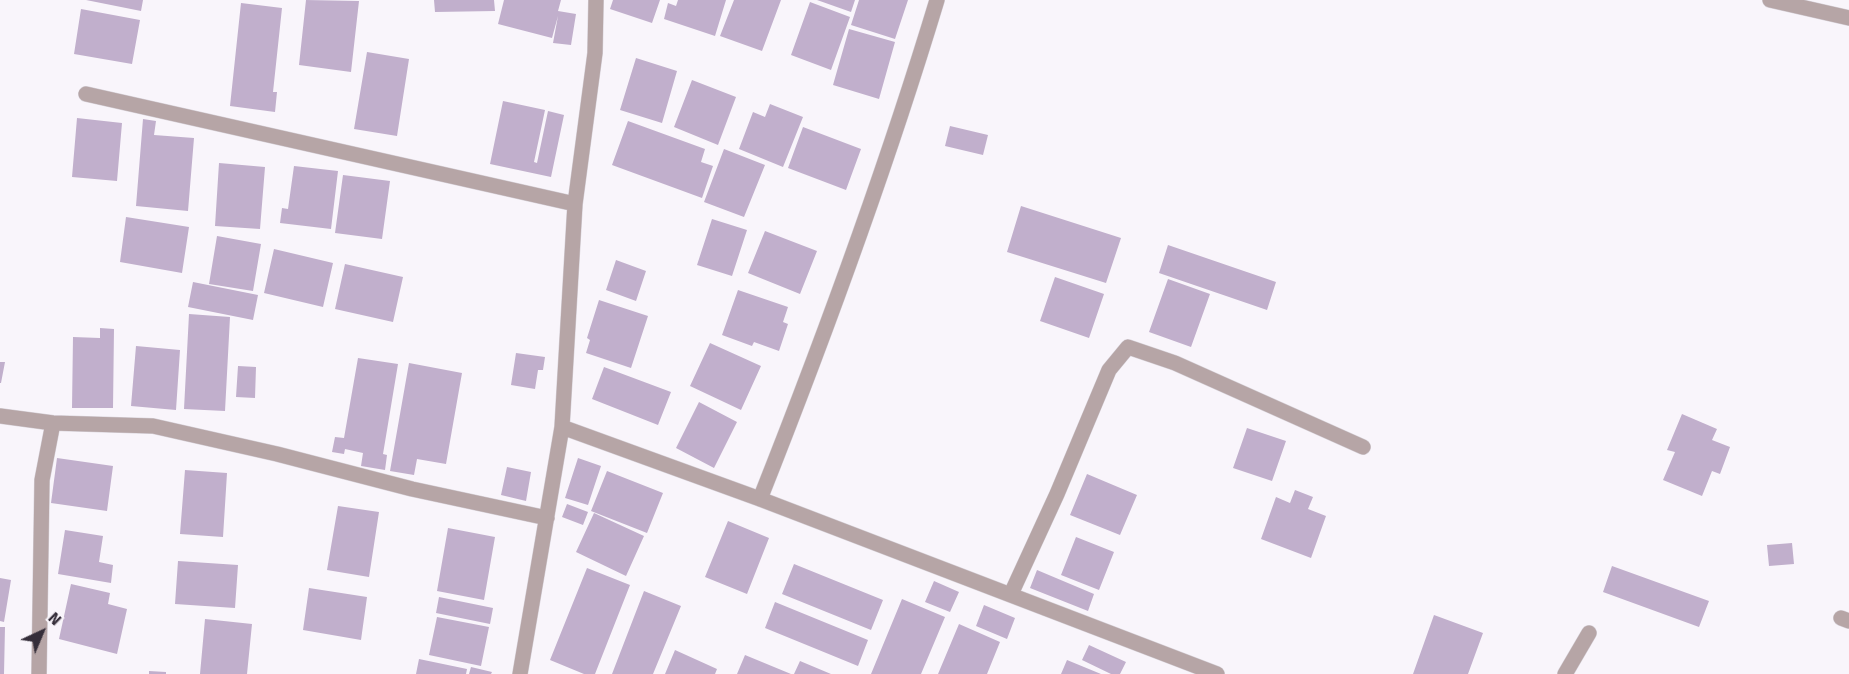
<!DOCTYPE html>
<html>
<head>
<meta charset="utf-8">
<style>
  body { margin:0 }
  #map { position:relative; width:1849px; height:674px; overflow:hidden; background:#f9f5fb; font-family:"Fira Sans",sans-serif }
  canvas { display:block }
  .north { position:absolute; left:12px; top:602px; width:60px; height:60px; -webkit-text-stroke:4px #f9f5fb; paint-order:stroke; rotate:44deg; font-size:16px; font-weight:700; line-height:24px; text-align:center; color:#352e3a }
  .north::after { content:''; display:block; margin:auto; width:21px; height:27px; background:#352e3a; clip-path:polygon(50% 0,100% 100%,50% 72%,0 100%) }
</style>
</head>
<body>
<div id="map">
<canvas width="1849" height="674"></canvas>
<div class="north">N</div>
</div>
<script>
const context = document.querySelector('canvas').getContext('2d');
context.lineJoin = 'round';
function fillPath(path, color) { context.fillStyle = color; context.fill(path, 'evenodd'); }
function stroke(path, color, width, dash) { context.strokeStyle = color; context.lineWidth = width; context.lineCap = dash ? 'butt' : 'round'; context.setLineDash(dash || []); context.stroke(path); }
fillPath(new Path2D(`
  M86,0H143L141,11Z
  M306,0L359,1L351,72L299,65Z
  M434,0H494L495,11L435,12Z
  M504,0H561L558,11L576,14L571,45L553,43L558,16L552,38L498,24Z
  M613,0H660L652,23L610,9Z
  M678,0H726L715,36L664,19L668,3L676,6Z
  M734,0H781L762,51L720,36Z
  M817,0H855L851,12Z
  M859,0H908L895,39L851,25Z
  M810,2L850,17L831,70L791,55Z
  M241,3L282,8L273,92H277L275,112L230,106Z
  M81,9L140,20L132,64L74,54Z
  M849,29L895,42L879,99L833,85Z
  M367,52L409,59L397,136L354,129Z
  M636,58L677,71L662,123L620,110Z
  M692,80L736,97L718,145L674,127Z
  M503,101L545,110L534,162L537,163L548,111L564,115L551,177L490,164Z
  M770,104L803,117L783,167L739,149L753,112L765,117Z
  M77,118L122,123L117,181L72,177Z
  M143,119L156,121L154,135L194,138L188,211L136,206Z
  M628,121L705,149L701,162L713,166L702,198L612,165Z
  M950,126L988,135L983,155L945,146Z
  M803,127L861,149L846,190L788,168Z
  M724,149L765,165L744,217L704,202Z
  M219,163L265,167L260,229L215,226Z
  M294,166L338,171L331,229L280,223L282,208L288,209Z
  M343,175L390,181L382,239L335,233Z
  M1021,206L1121,238L1106,283L1007,252Z
  M126,217L189,227L182,273L120,262Z
  M712,219L747,230L732,276L697,265Z
  M765,231L817,251L800,294L748,273Z
  M217,236L261,244L253,291L209,284Z
  M1168,245L1276,282L1267,310L1159,273Z
  M274,249L333,263L323,307L264,293Z
  M616,260L646,271L636,301L606,290Z
  M345,264L403,277L393,322L335,309Z
  M1055,277L1104,294L1089,338L1040,321Z
  M1168,279L1210,294L1191,347L1149,332Z
  M193,282L258,295L253,320L188,307Z
  M738,290L788,307L783,322L788,324L779,351L754,342L752,346L722,335Z
  M599,300L648,316L631,368L586,353L590,340L587,338Z
  M189,314L230,317L225,411L184,409Z
  M100,328L114,329L113,408H72L73,337L100,338Z
  M710,343L761,366L741,410L690,386Z
  M136,346L180,350L176,410L131,406Z
  M516,353L545,357L543,370H538L535,389L511,385Z
  M358,358L398,364L383,454L387,455L385,470L361,466L363,453L345,449L344,454L332,452L335,437L344,438Z
  M0,362H5L1,383H0Z
  M409,363L462,373L446,464L417,459L414,475L390,471Z
  M238,366L256,367L255,398L236,397Z
  M604,367L671,392L658,425L592,399Z
  M699,402L737,422L714,468L676,448Z
  M1682,414L1717,429L1712,440L1730,447L1720,474L1712,471L1702,496L1663,480L1675,452L1667,450Z
  M1247,428L1286,441L1272,481L1233,468Z
  M57,458L113,466L107,511L51,503Z
  M578,458L601,466L588,505L565,498Z
  M507,467L531,472L526,501L501,495Z
  M185,470L227,473L223,537L180,534Z
  M607,471L663,493L647,533L591,511Z
  M1087,474L1137,495L1120,535L1070,515Z
  M1295,490L1313,497L1308,509L1326,516L1311,558L1261,539L1276,497L1290,503Z
  M567,504L588,512L583,525L562,517Z
  M338,506L379,512L369,577L327,570Z
  M594,513L644,536L626,576L576,552Z
  M728,521L769,538L747,594L705,577Z
  M448,528L495,537L484,600L437,591Z
  M65,530L103,536L99,562L113,565L111,583L58,574Z
  M1076,537L1114,552L1099,590L1061,575Z
  M1792,543L1794,564L1769,566L1767,545Z
  M178,561L238,565L235,608L175,604Z
  M794,564L883,600L871,630L782,594Z
  M1612,566L1709,601L1699,627L1603,592Z
  M587,568L630,585L595,674H584L550,660Z
  M1037,570L1094,594L1088,611L1030,588Z
  M0,578L11,580L4,622L0,621Z
  M934,581L959,592L950,612L925,602Z
  M71,584L110,593L108,604L127,609L117,654L59,639Z
  M309,588L367,597L361,640L303,630Z
  M644,591L681,606L653,674H612Z
  M439,597L493,608L490,624L436,613Z
  M902,599L945,617L921,674H871Z
  M775,602L868,640L858,666L765,628Z
  M984,605L1015,618L1007,639L976,626Z
  M1434,615L1483,633L1468,674H1413Z
  M437,617L489,627L481,666L429,655Z
  M205,619L252,624L247,674H200Z
  M959,624L1000,642L987,674H938Z
  M0,627H5L4,674H0Z
  M1089,645L1126,662L1120,674H1111L1082,660Z
  M675,650L717,669L715,674H665Z
  M745,655L791,674H737Z
  M419,659L467,669L466,674H416Z
  M1067,660L1101,674H1061Z
  M800,661L831,674H794Z
  M471,667L492,672L491,674H469Z
  M149,671L166,672V674H149Z`), '#c1afcc');
const street = new Path2D(`
  M1770,0L1849,18
  M86,94L575,204
  M0,416L53,423L153,426L277,454L412,489L547,518
  M562,427L760,499L1217,674
  M760,499C825,335 886,169 937,0
  M1011,594L1057,494L1109,370L1128,347L1175,363L1363,447
  M1841,618L1849,621
  M39,674L42,480L53,423
  M520,674L562,427L575,204L595,53L596,0
  M1565,674L1589,633`);
stroke(street, '#d6d1d8', 16);
stroke(street, '#b6a5a6', 15);
</script>
</body>
</html>
